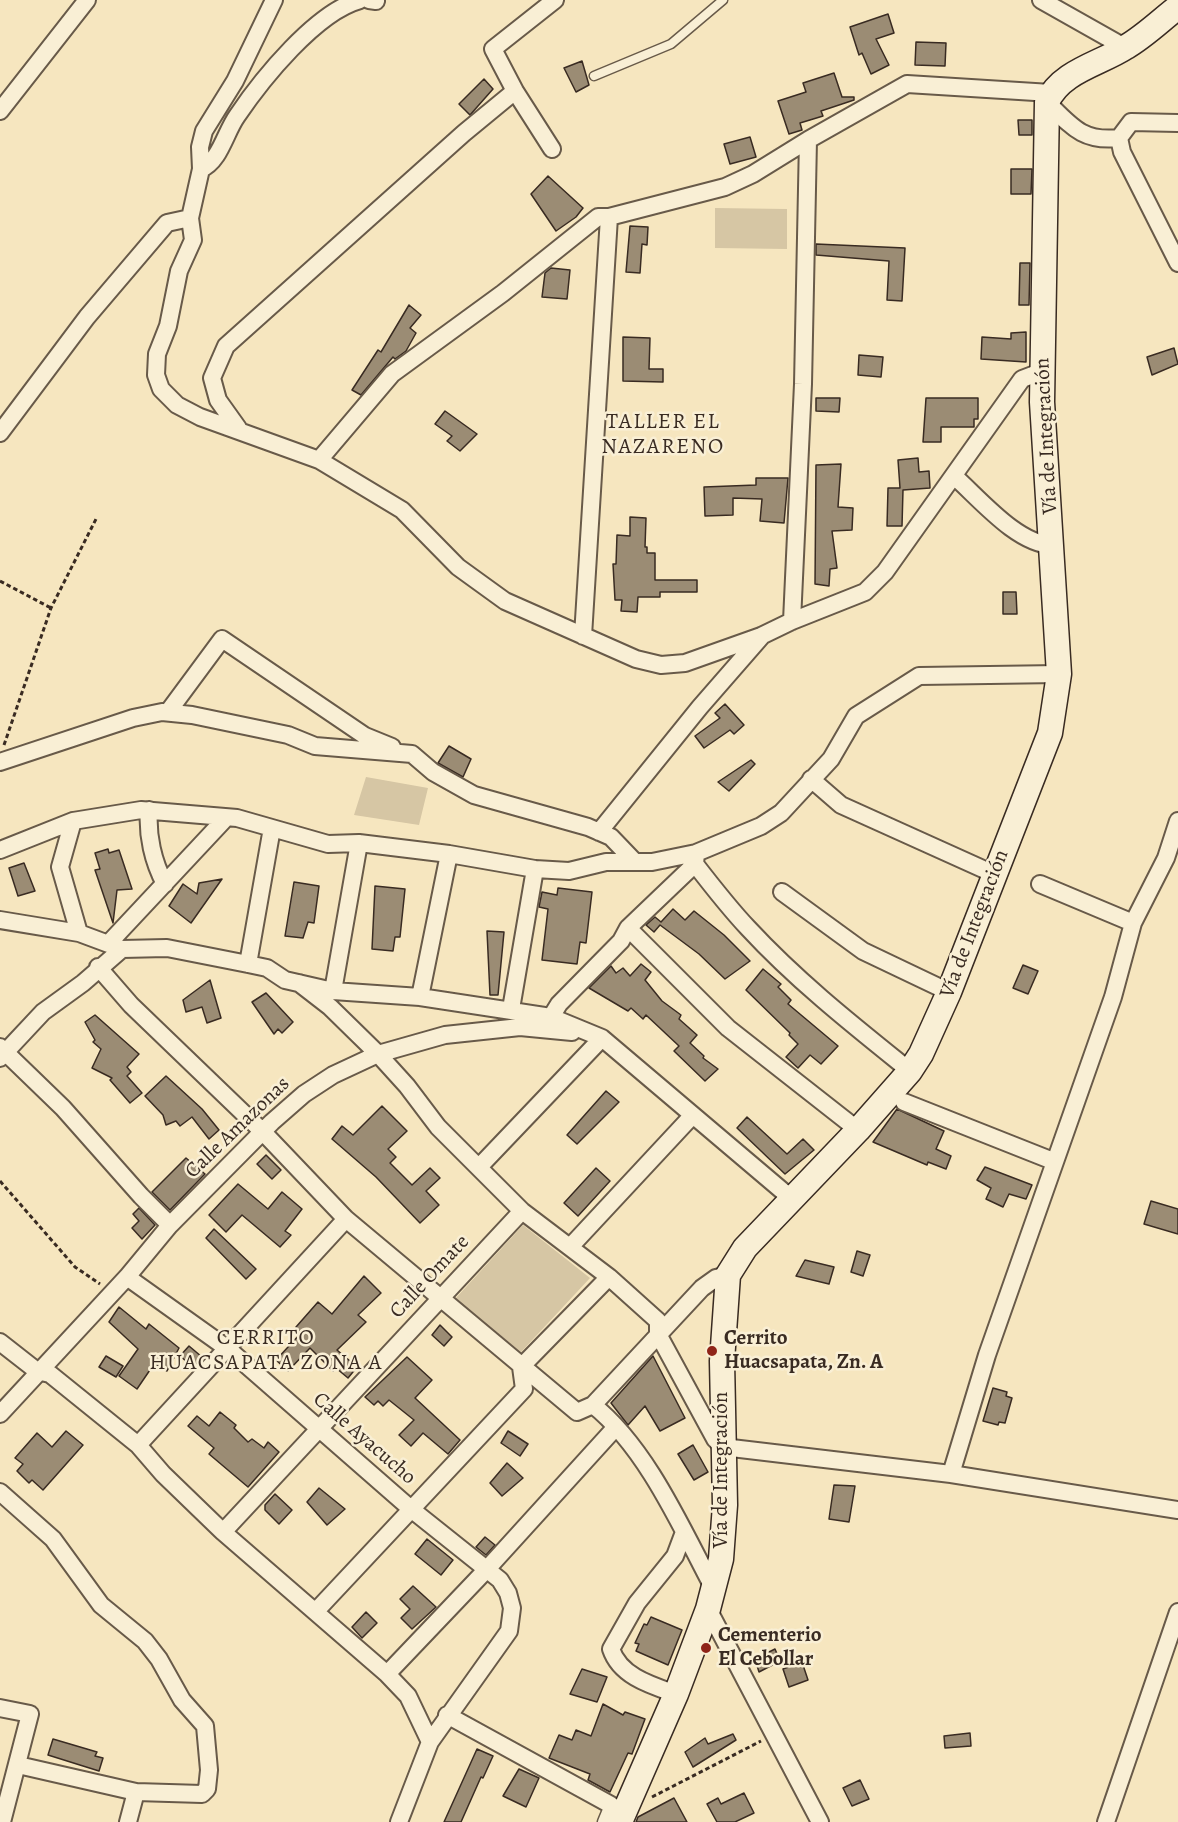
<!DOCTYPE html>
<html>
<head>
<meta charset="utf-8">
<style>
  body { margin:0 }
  canvas { display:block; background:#f6e6bf }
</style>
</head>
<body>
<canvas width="1178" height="1822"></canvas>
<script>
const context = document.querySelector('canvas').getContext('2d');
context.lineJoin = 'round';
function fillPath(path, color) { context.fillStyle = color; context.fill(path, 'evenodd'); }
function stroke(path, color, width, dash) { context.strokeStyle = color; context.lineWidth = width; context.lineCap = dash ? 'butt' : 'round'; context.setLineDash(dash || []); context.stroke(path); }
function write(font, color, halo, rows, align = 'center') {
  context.font = font + ' Alegreya,serif'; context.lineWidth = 5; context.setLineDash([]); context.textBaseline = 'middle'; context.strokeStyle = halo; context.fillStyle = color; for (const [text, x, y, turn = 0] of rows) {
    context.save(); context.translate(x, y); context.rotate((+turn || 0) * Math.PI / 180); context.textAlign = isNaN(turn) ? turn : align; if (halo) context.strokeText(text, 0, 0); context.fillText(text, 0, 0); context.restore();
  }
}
fillPath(new Path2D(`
  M715,208L787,209V249L715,248Z
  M366,777L428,788L419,825L354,815Z
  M523,1225L590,1278L521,1352L455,1299Z`), '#d6c6a4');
const building = new Path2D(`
  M888,14L894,33L876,39L889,65L871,74L862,53L859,55L850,27Z
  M916,42L946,43L945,66L915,65Z
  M582,61L589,85L576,92L564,68Z
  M834,73L842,97H854V100L821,111L823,116L800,123L802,130L789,134L778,101L806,92L803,83Z
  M484,79L493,89L470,115L459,104Z
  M1018,120H1032V135H1019Z
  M750,137L756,157L730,164L724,144Z
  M1011,169H1032L1031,194H1011Z
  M548,176L583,208L576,217L556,231L531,194Z
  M630,226L648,227L647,245L642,244L640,273L626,272Z
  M816,244L905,248L902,301L887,300L889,261L816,255Z
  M1020,263H1030L1029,305H1019Z
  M551,268L570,270L567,299L542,297L545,273Z
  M409,305L421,315L410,328L416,333L406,351L395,359L393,357L361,395L352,390L378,350L381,352Z
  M1026,332V362L981,359L982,337L1011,339V333Z
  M623,337L650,338L649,369H663V382L623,381Z
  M1174,348L1178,364L1152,375L1147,357Z
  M859,355L883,357L881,377L858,375Z
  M816,398H840L839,412L816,411Z
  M926,398H978V419H974V427H941V442H923Z
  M445,411L477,434L460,451L447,441L452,436L435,424Z
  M918,458L919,472L929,471L930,488L903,490L902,526H887L888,488H900L898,460Z
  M841,464L838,507L853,508L852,530L832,531L837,568L830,569L829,586L815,584L816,465Z
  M756,478H788L784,523L760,521L762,499L733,498V515L705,516L704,487L756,485Z
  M630,517L646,518L645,547H647V553H655V580H697V592H660V597H638L637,612L621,611L622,600H615L613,564H616L617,535L630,536Z
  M1003,592H1016L1017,614H1003Z
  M725,704L744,725L734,734L730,730L704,748L695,736L720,718L715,713Z
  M449,746L471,759L463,777L438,763Z
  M751,760L755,764L729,791L718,782Z
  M108,849L109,853L119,850L132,889L117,890L113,923L95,870L100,869L95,853Z
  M24,863L35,891L18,896L9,868Z
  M222,879L191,923L169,906L183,884L197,894L199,883Z
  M294,882L319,886L314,923L308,922L303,938L285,936Z
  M375,886L405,889L400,937H395L393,951L372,949Z
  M558,888L592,892L586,943L580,942L577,964L542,960L548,909L539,907L542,892L557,895Z
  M673,909L685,920L694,911L724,935L750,961L725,979L699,954L660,925L654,932L646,925L655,917L661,922Z
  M487,931L504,932L498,995H490Z
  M641,964L651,972L645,980L662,1001L681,1015L679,1019L697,1035L690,1043L704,1056L703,1058L718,1069L705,1081L674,1051L679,1046L646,1015L643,1019L631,1008L628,1011L589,988L611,966L616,973L623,968L630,976Z
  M1023,965L1038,971L1028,994L1013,988Z
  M763,969L781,984L778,987L791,1000L788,1004L838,1046L821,1064L810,1055L798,1068L786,1057L798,1044L789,1035L790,1033L746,990Z
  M210,980L221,1018L207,1023L202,1007L186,1012L183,1000Z
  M266,993L293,1022L282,1033L278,1029L274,1034L252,1002Z
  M95,1015L139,1054L127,1067L131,1072L127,1076L142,1093L130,1103L110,1080L112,1078L92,1068L101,1049L93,1042L95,1040L85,1022Z
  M166,1076L202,1109L219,1130L209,1139L192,1117L180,1126L176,1121L166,1125L163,1115L145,1096Z
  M606,1091L619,1102L577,1144L567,1135Z
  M382,1106L407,1131L388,1149L396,1157L390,1163L412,1185L430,1168L440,1178L426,1191L439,1205L420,1223L376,1177L332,1139L342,1126L353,1135Z
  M897,1109L944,1131L936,1149L951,1156L946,1169L928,1162L927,1165L873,1142Z
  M747,1117L787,1154L803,1139L814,1150L785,1174L737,1128Z
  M266,1155L281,1170L272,1179L257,1164Z
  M186,1158L205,1174L170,1210L152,1192Z
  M985,1167L1032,1185L1026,1199L1009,1194L1003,1207L986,1199L991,1188L977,1180Z
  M596,1168L610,1181L578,1216L564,1203Z
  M238,1184L268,1209L282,1192L302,1209L285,1231L291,1235L280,1247L242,1215L226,1232L209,1215Z
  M1151,1201L1178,1209V1234L1144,1224Z
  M139,1208L155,1225L142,1239L132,1228L139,1221L133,1214Z
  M214,1229L256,1269L246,1279L206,1238Z
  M857,1251L870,1255L863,1276L851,1272Z
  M805,1260L834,1267L829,1284L796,1276Z
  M364,1276L381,1293L358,1315L366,1322L337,1350L357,1367L348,1378L336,1368L333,1371L310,1348L288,1371L276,1360L301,1333L296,1327L318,1302L332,1314Z
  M119,1307L146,1329L149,1324L179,1348L167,1371L154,1364L137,1389L119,1376L138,1349L109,1322Z
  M440,1325L452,1337L444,1346L432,1335Z
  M189,1346L202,1357L193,1367L180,1356Z
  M106,1356L123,1366L116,1377L99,1367Z
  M653,1356L685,1418L660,1431L645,1406L628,1425L611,1403Z
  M407,1357L432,1380L415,1398L460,1440L448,1454L423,1433L411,1446L399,1435L414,1420L389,1400L383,1406L378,1401L374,1405L365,1397Z
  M993,1388L1007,1392L1006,1396L1012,1398L1005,1423L999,1422L998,1425L983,1421Z
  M220,1412L236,1425L234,1428L248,1442L252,1439L264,1448L268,1442L279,1452L248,1487L209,1454L214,1448L188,1426L197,1416L209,1426Z
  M66,1431L83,1445L43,1490L32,1480L29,1483L17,1471L23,1464L15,1458L37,1433L52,1447Z
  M508,1431L528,1444L520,1456L501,1443Z
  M693,1445L708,1472L694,1480L678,1454Z
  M507,1463L523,1478L502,1496L490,1483Z
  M834,1485L855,1486L849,1522L829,1519Z
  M319,1488L345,1509L327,1525L307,1502Z
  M275,1494L292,1510L279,1524L265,1510V1505Z
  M485,1537L495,1545L486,1555L476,1547Z
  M427,1539L453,1560L441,1575L415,1554Z
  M413,1586L436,1607L412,1629L401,1618L410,1609L400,1599Z
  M366,1612L377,1623L362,1638L352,1627Z
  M651,1617L682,1630L668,1665L636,1651L639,1644L635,1643L644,1624L647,1625Z
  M775,1649L780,1661L759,1672L755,1659Z
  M802,1662L808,1680L789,1687L783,1669Z
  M582,1669L607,1677L597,1702L570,1694Z
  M603,1704L623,1715L625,1712L645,1719L632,1754L628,1753L610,1792L588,1780L590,1774L549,1758L559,1735L572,1740L576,1730L591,1736Z
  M970,1733L971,1746L945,1748L944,1736Z
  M733,1734L736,1740L693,1767L685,1752L705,1738L708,1744Z
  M53,1739L97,1752L95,1756L103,1758L99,1771L48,1755Z
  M477,1749L493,1756L483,1778L481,1777L461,1822H444Z
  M519,1769L539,1778L526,1807L503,1796Z
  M860,1780L869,1799L852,1806L843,1788Z
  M744,1793L754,1813L735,1822H717L707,1804L718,1798L721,1804Z
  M674,1798L687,1822H636L638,1817Z`);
fillPath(building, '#9b8c74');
stroke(building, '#392b22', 1.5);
const service = new Path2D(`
  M594,76L671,44L723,0`);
const pedestrian = new Path2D(`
  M604,1822L611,1805`);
const minor = new Path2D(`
  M369,0L376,1
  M1041,0L1126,48
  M1047,102C1072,127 1083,142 1119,138L1131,122L1178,123
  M0,111L87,0
  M1119,138L1122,152L1178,263
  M552,149L515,91L493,49L555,0
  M201,169C220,161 225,133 237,116C262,79 316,12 360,0
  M190,218L201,169L200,147L204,131L235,81L274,0
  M238,428L218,400L212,378L226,346L464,133L515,91
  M0,433L87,317L167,223L190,218L193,240L179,271L168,326L157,354L156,375L161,389L177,405L200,417L319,460L402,510L458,567L505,601L636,659L661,665L685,663L761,636L792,621L865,592L885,572L1022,379L1043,371
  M319,460L392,374L503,293L598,217H609L725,187L753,174L808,140L907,84L1051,93
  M954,476C980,499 1017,544 1052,545
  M792,621L803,384L808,140
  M583,636L609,217
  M168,712L222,639L365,736L392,747
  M0,762L133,718L162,712L192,715L288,735L315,746L412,754L433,772L474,795L588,827L611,837L634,861
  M811,779L841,805L994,874
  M149,810C147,835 153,862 165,884
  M73,821L60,867L79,933
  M599,832L700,707L761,637
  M0,850L73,821L141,810L237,818L328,844L359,843L449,854L535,869L569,871L606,862H652L696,853
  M695,864C712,886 729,908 748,928C797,981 854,1026 910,1071
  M1040,884L1133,923
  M782,892L863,951L949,992
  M0,920L79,933L122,949L167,948L248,964L267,968L285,980L333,991L420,997L551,1017L602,1038L792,1199
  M628,928L728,1028L858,1130
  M108,944L225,819
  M248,964L272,828
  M98,967L131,1005L263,1132L346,1219L577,1412L593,1405C647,1448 682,1529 714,1589
  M299,983L330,1007L378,1054L407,1086L438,1127L522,1211L609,1277L658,1321V1334L715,1439L723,1447L951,1474L1178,1510
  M333,991L359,843
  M420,997L449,854
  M511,1009L535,869
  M551,1017L559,1004L621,941L628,928L695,864L696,853L761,826L781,813L831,759L856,716L919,676L1059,674
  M0,1047L63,1108L141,1196L170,1225
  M0,1058L43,1012L83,983L122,949
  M904,1102L1053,1161
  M480,1166L602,1038
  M570,1247L692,1116
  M127,1277L228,1349L411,1509L500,1580L508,1593L512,1608L509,1631L430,1742L399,1822
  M0,1342L37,1371L50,1374L138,1445L163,1474L223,1532L387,1674L408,1696L430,1742
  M593,1405L702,1288L716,1278L728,1275
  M0,1414L127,1277L170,1225L272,1122L304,1094L333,1075L378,1054L445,1035L520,1027L572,1032
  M138,1445L346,1219
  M951,1474L987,1355L1113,997L1133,923L1166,858L1178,821
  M0,1492L53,1539L101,1605L145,1641L159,1659L182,1700L205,1726L209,1770L207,1789L202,1794L136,1792L18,1765
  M223,1532L522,1211
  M708,1609L820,1822
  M316,1611L524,1389L521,1367L609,1277
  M387,1674L487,1569L616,1427
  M676,1694C650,1685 620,1676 611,1649L637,1603L675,1556L684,1532
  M0,1708L30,1714L2,1822
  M447,1715L611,1805
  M128,1822L136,1792
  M1106,1822L1178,1612`);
const secondary = new Path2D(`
  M620,1822L676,1694L708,1609L721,1559L725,1505L722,1361L728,1275L745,1248L858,1130L910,1071L921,1054L949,992L1050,733L1059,674L1042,402L1047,102C1061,71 1100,64 1126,47C1145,36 1161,20 1178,7`);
stroke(service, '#685a49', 11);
stroke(pedestrian, '#685a49', 15);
stroke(minor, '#685a49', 20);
stroke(secondary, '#392b22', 27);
stroke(new Path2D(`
  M0,581L51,608
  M4,745L51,608L96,519
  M0,1181L75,1267L100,1284
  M652,1797L761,1741`), '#392b22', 3, [4.5, 3]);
stroke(service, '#f9efd5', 8);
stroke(pedestrian, '#f9efd5', 12);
stroke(minor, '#f9efd5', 16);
stroke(secondary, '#f9efd5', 24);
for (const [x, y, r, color] of [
  [712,1351,6,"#8f2418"],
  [706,1648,6,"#8f2418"]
]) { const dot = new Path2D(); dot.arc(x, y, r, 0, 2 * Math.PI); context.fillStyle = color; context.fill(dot); stroke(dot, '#f9efd5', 2); }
write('21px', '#392b22', '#f9efd5', [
  ["Vía de Integración",1047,436,-93],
  ["Vía de Integración",975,924,-69],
  ["Calle Amazonas",238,1128,-44],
  ["Calle Omate",430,1277,-47],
  ["Calle Ayacucho",364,1439,41],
  ["Vía de Integración",722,1470,-90]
]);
write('bold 21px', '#392b22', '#f9efd5', [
  ["Cerrito",724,1339],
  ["Huacsapata, Zn. A",724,1363],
  ["Cementerio",718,1636],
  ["El Cebollar",718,1660]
], 'left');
context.letterSpacing = '1.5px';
write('22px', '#392b22', '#f9efd5', [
  ["TALLER EL",663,423],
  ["NAZARENO",663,448],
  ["CERRITO",266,1339],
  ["HUACSAPATA ZONA A",266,1364]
]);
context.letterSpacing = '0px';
</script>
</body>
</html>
